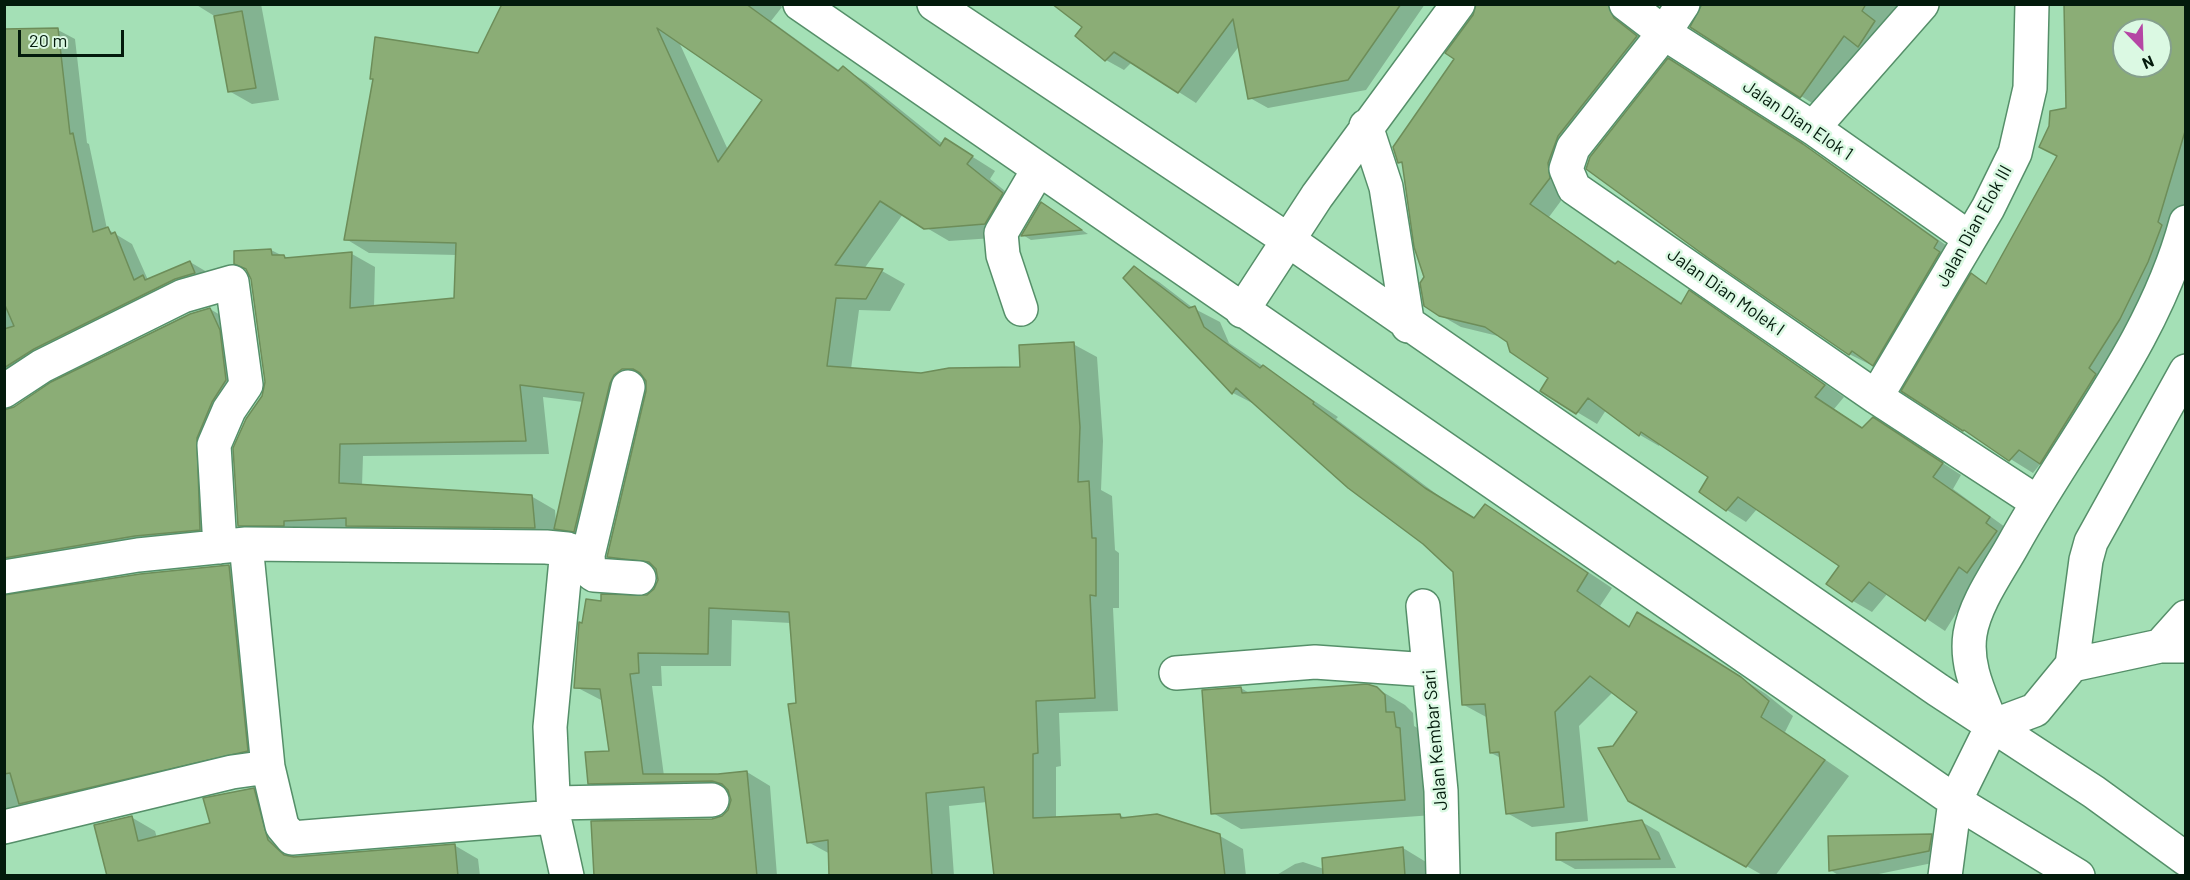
<!DOCTYPE html>
<html>
<head>
<meta charset="utf-8">
<style>
  body { margin:0 }
  #map { position:relative; width:2190px; height:880px; overflow:hidden; background:#a4e0b6; font-family:Barlow,sans-serif }
  canvas { display:block }
  .frame { position:absolute; inset:0; border:6px solid #031a0c; pointer-events:none }
  .north { position:absolute; left:2112px; top:18px; width:60px; height:60px; box-sizing:border-box; background:#dbf9e3; border:2px solid #85a08d; border-radius:50%; rotate:157deg; font-size:16px; font-weight:700; line-height:24px; text-align:center; color:#031a0c }
  .north::after { content:''; display:block; margin:auto; width:21px; height:27px; background:#b546a4; clip-path:polygon(50% 0,100% 100%,50% 72%,0 100%) }
  .scale { position:absolute; left:18px; top:30px; width:106px; height:27px; box-sizing:border-box; border:3px solid #031a0c; border-top:0; padding-left:8px; font-size:18px; line-height:21px; white-space:nowrap; color:#031a0c; -webkit-text-stroke:4px #dbf9e3; paint-order:stroke }
</style>
</head>
<body>
<div id="map">
<canvas width="2190" height="880"></canvas>
<div class="frame"></div>
<div class="north">N</div>
<div class="scale">20 m</div>
</div>
<script>
const context = document.querySelector('canvas').getContext('2d');
context.lineJoin = 'round';
function fillPath(path, color) { context.fillStyle = color; context.fill(path, 'evenodd'); }
function stroke(path, color, width, dash) { context.strokeStyle = color; context.lineWidth = width; context.lineCap = dash ? 'butt' : 'round'; context.setLineDash(dash || []); context.stroke(path); }
function write(font, color, halo, rows, align = 'center') {
  context.font = font + ' Barlow,sans-serif'; context.lineWidth = 5; context.setLineDash([]); context.textBaseline = 'middle'; context.strokeStyle = halo; context.fillStyle = color; for (const [text, x, y, turn = 0] of rows) {
    context.save(); context.translate(x, y); context.rotate((+turn || 0) * Math.PI / 180); context.textAlign = isNaN(turn) ? turn : align; if (halo) context.strokeText(text, 0, 0); context.fillText(text, 0, 0); context.restore();
  }
}
fillPath(new Path2D(`
  M195,4H261L279,100L252,104L229,91L216,17Z
  M503,4H778L782,7L771,21L840,71L843,68L866,82L943,144L946,140L995,171L990,179L1025,207L1008,237L949,241L903,214L864,269L882,271L905,284L890,311L859,310L851,369L921,375L1022,368L1073,344L1097,357L1103,441L1101,490L1112,496L1115,550L1119,553V608H1113L1118,711L1059,713L1061,766L1056,767V819L1120,816L1220,836L1243,849L1246,876H965L996,874L987,802L949,806L954,876H846L832,855L808,842L791,623L732,620L731,666H661L662,686H652L664,776H718L747,772L770,786L777,876H596L723,817L729,810L732,800L730,794L613,796L589,783L611,753L603,701L576,687L583,624L602,602L647,597L655,590L659,580L658,573L632,570L609,556L648,392V381L638,387L579,542L557,529L558,541L262,539L239,525L266,383L271,250L289,259L352,254L375,267L374,307L455,299L457,255L369,253L346,239L374,80L372,78L479,54ZM679,42L764,99L728,150ZM543,397L583,402L556,523L555,510L531,496L362,486L363,456L549,454Z
  M1053,4H1425L1366,90L1268,108L1250,98L1240,45L1196,103L1132,62L1124,70L1106,60L1085,27Z
  M1581,4H1630L1628,23L1634,32L1656,49L1578,148L1569,190L1549,217L1617,264L1618,263L1638,274L1683,304L1690,292L1709,304L1844,397L1834,409L1863,429L1892,430L1961,475L1953,489L2009,530L1945,631L1888,593L1872,612L1853,601L1841,566L1757,509L1746,522L1727,510L1701,492L1710,476L1661,443L1659,446L1640,435L1606,410L1597,424L1577,412L1550,378L1502,337L1461,327L1440,315L1404,165L1399,162Z
  M1703,4H1915L1820,108L1801,96Z
  M2064,4H2186V219L2063,476L2041,463L2033,473L1964,430L1972,275L1987,284L2059,156L2068,109ZM2124,30H2160V66H2124Z
  M58,30L75,39L87,143L89,144L107,229L132,244L148,280L190,262L207,272L4,379V31Z
  M1688,71L1822,157L1957,253L1893,376L1849,354Z
  M1050,209L1088,234L1031,240L1023,235Z
  M1134,268L1159,282L1193,308L1220,322L1229,343L1338,417L1336,419L1451,505L1475,519L1485,505L1510,520L1612,588L1600,606L1631,627L1663,628L1766,694L1793,716L1785,732L1849,776L1775,876H1764L1655,814L1614,748L1639,711L1613,692L1579,726L1588,821L1532,827L1507,813L1501,758L1491,753L1488,718L1464,705L1454,572L1424,542L1258,406L1233,393L1125,278Z
  M210,309L227,319L236,341L217,539L4,579V415Z
  M229,566L246,576L264,760L4,829V595Z
  M1241,688L1251,694L1376,688L1405,705L1413,713L1414,726L1421,730L1433,815L1241,829L1213,813Z
  M253,790L277,803L293,856L454,845L478,859L480,876H108L131,817L155,831L157,838L212,824Z
  M1642,822L1659,832L1676,868L1575,869L1557,859Z
  M1931,836L1948,846L1947,860L1869,876H1840L1830,870Z
  M1403,848L1426,862L1427,876H1346L1345,856Z
  M1303,862L1345,876H1275L1295,864Z`), '#0003');
const building = new Path2D(`
  M502,4H746L838,71L843,66L940,146L945,138L973,156L967,164L1003,193L985,224L924,229L880,201L835,265L883,269L866,299L836,298L827,366L921,373L949,368L1020,367L1019,345L1074,342L1080,427L1078,482L1089,481L1092,538H1096V596L1090,595L1095,698L1036,701L1038,753L1033,754V818L1120,814L1121,818L1157,814L1220,834L1225,876H994L984,787L926,793L932,876H829L828,840L807,843L788,704L796,703L789,612L709,608L708,654L638,653L639,673L630,674L643,774H718L747,771L757,876H594L591,821L712,819L722,816L728,810L731,800L728,790L722,784L712,781L588,784L585,752L609,751L600,689L574,688L579,622L582,623L586,599L601,601V594L647,595L654,589L658,580L656,569L649,562L607,557L646,391V381L640,373L633,369H622L614,375L610,383L574,532L554,529L584,393L520,385L526,441L340,444L339,483L532,495L535,528L346,526V518L284,521V526H238L233,448L246,419L262,396L265,382L251,279L246,269L234,264V251L271,249L272,255H284L285,258L352,252L350,308L454,298L456,243L344,240L373,79H370L375,37L478,53ZM657,28L762,100L718,162Z
  M1052,4H1401L1348,80L1248,99L1233,19L1178,93L1114,52L1105,61L1075,36L1082,27Z
  M1476,4H1608L1614,18L1637,36L1558,136L1548,163L1550,178L1530,204L1615,264L1618,261L1681,304L1689,290L1825,385L1815,397L1862,428L1873,417L1943,463L1933,477L1990,517L1986,523L1997,531L1967,573L1959,567L1925,621L1869,582L1852,602L1826,584L1839,566L1738,497L1726,511L1699,492L1708,477L1641,432L1639,436L1588,398L1576,414L1540,391L1548,378L1510,352L1507,342L1485,327L1439,316L1424,306L1420,283L1424,277L1414,247L1402,162L1398,163L1393,147L1454,59L1445,53L1473,15Z
  M1702,4H1866L1862,11L1875,21L1858,47L1844,36L1800,98L1690,27Z
  M2064,4H2186V128L2158,222L2162,225L2148,262L2120,319L2089,368L2096,374L2040,464L2019,450L2009,461L1964,430L1963,431L1901,391L1971,273L1986,284L2057,156L2039,147L2049,126L2050,111L2066,108ZM2124,30H2160V66H2124Z
  M242,11L256,88L228,92L214,16Z
  M58,28L70,134L73,133L93,232L108,227L111,234L115,232L134,280L143,275L145,280L190,261L195,273L175,279L34,349L4,368V329L14,326L4,303V29Z
  M1668,58L1803,144L1938,241L1934,248L1940,252L1873,366L1852,351L1849,355L1708,258L1586,169L1590,157Z
  M1041,202L1082,230L1021,236Z
  M1134,266L1189,308L1195,306L1204,327L1260,368L1263,365L1314,402L1313,404L1425,488L1474,518L1485,504L1588,573L1577,591L1629,627L1637,612L1741,677L1769,701L1761,717L1825,760L1746,867L1628,801L1598,748L1613,746L1637,712L1590,676L1555,712L1564,807L1506,814L1499,752L1490,753L1485,704L1462,705L1453,572L1423,544L1348,488L1236,388L1232,394L1123,278Z
  M210,308L220,330L226,380L212,402L197,438L200,530L135,536L4,558V410L14,407L51,382L190,314Z
  M229,565L248,751L19,804L10,773L4,774V595L140,574Z
  M1367,684L1377,687L1385,695L1386,712H1394L1396,727L1400,728L1405,800L1211,814L1202,690L1241,687L1242,693Z
  M254,788L268,840L284,855L294,857L455,844L458,876H107L94,825L132,816L138,841L210,823L203,798Z
  M1642,820L1660,859L1556,860V833Z
  M1932,834L1929,851L1829,871L1828,836Z
  M1403,847L1405,876H1323L1322,858Z`);
fillPath(building, '#8bad76');
stroke(building, '#6d8d59', 1.5);
const street = new Path2D(`
  M800,4L1955,801L2078,876
  M934,4L1288,240L1938,690L2094,792L2186,859
  M1626,4L1664,33L1813,128L1968,237
  M1683,4L1664,33L1573,148L1566,169L1574,188L1876,397L2037,502
  M1366,126L1386,187L1408,326
  M1813,128L1922,4
  M1021,309L1003,255L1001,233L1038,170
  M1242,311L1317,196L1458,4
  M4,391L42,366L183,296L232,282L246,385L229,410L214,445L220,547
  M1876,397L1988,208L2015,153L2030,88L2032,4
  M246,544L268,767
  M588,555L589,571L594,575L639,578
  M4,577L138,555L246,544L546,547L567,549
  M1423,606L1441,791L1443,876
  M2160,646L2186,617
  M2072,665L2086,560L2091,542L2186,371
  M1176,673L1315,662L1429,670
  M1992,726C1981,696 1965,667 1970,634C1975,603 1998,572 2013,545C2072,438 2154,342 2186,222
  M1992,726L2035,710L2072,665L2160,646H2186
  M554,803L712,800
  M4,827L232,772L268,767L282,826L292,838L554,817
  M567,876L554,817L550,727L567,549L588,555L628,387
  M1945,876L1955,801L1992,726`);
stroke(street, '#558f69', 36);
stroke(street, '#fff', 33);
write('18px', '#031a0c', '#dbf9e3', [
  ["Jalan Dian Elok 1",1798,120,34],
  ["Jalan Dian Elok III",1974,226,-61],
  ["Jalan Dian Molek I",1726,292,35],
  ["Jalan Kembar Sari",1435,740,-95]
]);
</script>
</body>
</html>
